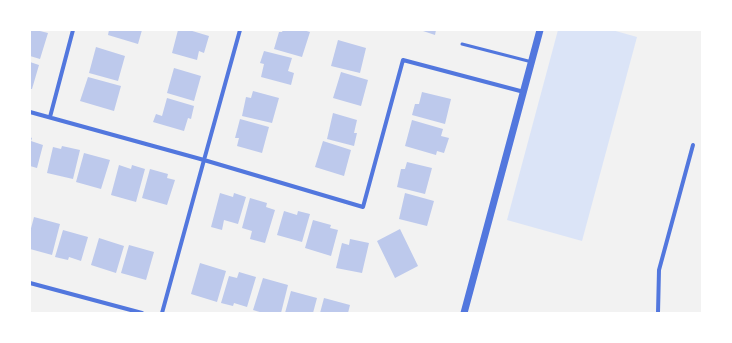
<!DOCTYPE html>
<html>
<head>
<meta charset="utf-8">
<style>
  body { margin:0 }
  #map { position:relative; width:732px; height:343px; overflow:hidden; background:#f2f2f2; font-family:"PT Sans",sans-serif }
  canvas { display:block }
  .frame { position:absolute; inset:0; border:31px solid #fff; pointer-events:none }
</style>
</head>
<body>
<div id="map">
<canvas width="732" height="343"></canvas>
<div class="frame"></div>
</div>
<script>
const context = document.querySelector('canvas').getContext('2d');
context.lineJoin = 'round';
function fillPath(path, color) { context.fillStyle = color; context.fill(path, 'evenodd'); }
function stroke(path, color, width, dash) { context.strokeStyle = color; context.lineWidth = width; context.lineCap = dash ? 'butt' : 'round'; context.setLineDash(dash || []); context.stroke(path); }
fillPath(new Path2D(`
  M558,30H612L637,37L582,241L507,220Z`), '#dbe4f7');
fillPath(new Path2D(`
  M30,30H36L48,33L40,59L30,56Z
  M109,30H142L138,44L108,35Z
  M178,30H189L209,36L204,53L199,51L197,60L172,53Z
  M283,30H303L310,32L302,57L274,49L279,32H282Z
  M420,30H436L435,35Z
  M338,40L366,48L360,73L331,66Z
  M96,47L125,56L118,81L89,73Z
  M264,51L292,58L288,71L294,73L291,85L261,77L264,64L260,63Z
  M30,62L39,65L32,89H30Z
  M174,68L201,76L194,101L167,93Z
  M341,72L368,80L361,106L333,98Z
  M88,77L121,86L114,111L80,101Z
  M253,91L279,98L272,123L242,116L246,97L251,98Z
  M422,92L451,99L445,124L412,115L415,104H419Z
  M167,98L194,106L191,119L188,118L184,131L153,122L156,114L162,116Z
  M333,113L357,120L354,133H357L354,146L327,139Z
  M240,119L269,127L262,153L237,146L239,138H235Z
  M412,120L443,129L441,136L449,138L444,153L437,151L436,155L405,146Z
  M30,137L32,138L31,141L43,145L37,168L30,166Z
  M323,141L351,150L344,176L315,167Z
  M62,146L80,150L73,179L47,173L53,147L61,149Z
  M84,153L110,160L101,189L76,182Z
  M407,162L432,168L425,194L397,187L401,169H405Z
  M119,165L131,169L132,165L145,169L136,202L111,195Z
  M150,169L168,174L167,178L175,180L167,205L142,198Z
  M220,193L233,197L234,193L246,197L238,224L224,220L222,230L211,227Z
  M405,193L434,201L427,226L399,219Z
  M250,198L267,203L266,207L275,210L265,243L250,239L252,231L242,228Z
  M284,211L297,215L298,211L310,214L302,242L277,235Z
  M34,217L60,224L52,255L30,249V232Z
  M313,220L331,225L330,228L338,230L331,256L305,248Z
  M400,229L418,266L395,278L377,241Z
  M63,230L88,237L81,261L69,257L68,260L55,257Z
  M99,238L124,246L116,273L91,265Z
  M350,239L369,243L362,273L336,268L342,243L349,245Z
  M129,245L154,252L146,280L121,273Z
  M200,263L226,271L217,302L191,294Z
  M239,272L256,277L247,307L234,303L233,306L221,303L229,276L237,278Z
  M263,278L288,285L281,313H263L253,310Z
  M291,291L317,298L313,313H285Z
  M324,298L350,305L348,313H320Z`), '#bdc9ec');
stroke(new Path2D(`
  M462,44L532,62`), '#5277de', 3);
stroke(new Path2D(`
  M240,30L204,160L363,207L403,60L524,92
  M30,112L204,160L162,313
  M50,117L73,30
  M30,283L142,313
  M658,313L659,270L693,145`), '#5277de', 4);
stroke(new Path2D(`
  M464,313L540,30`), '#5277de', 7);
</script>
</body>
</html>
